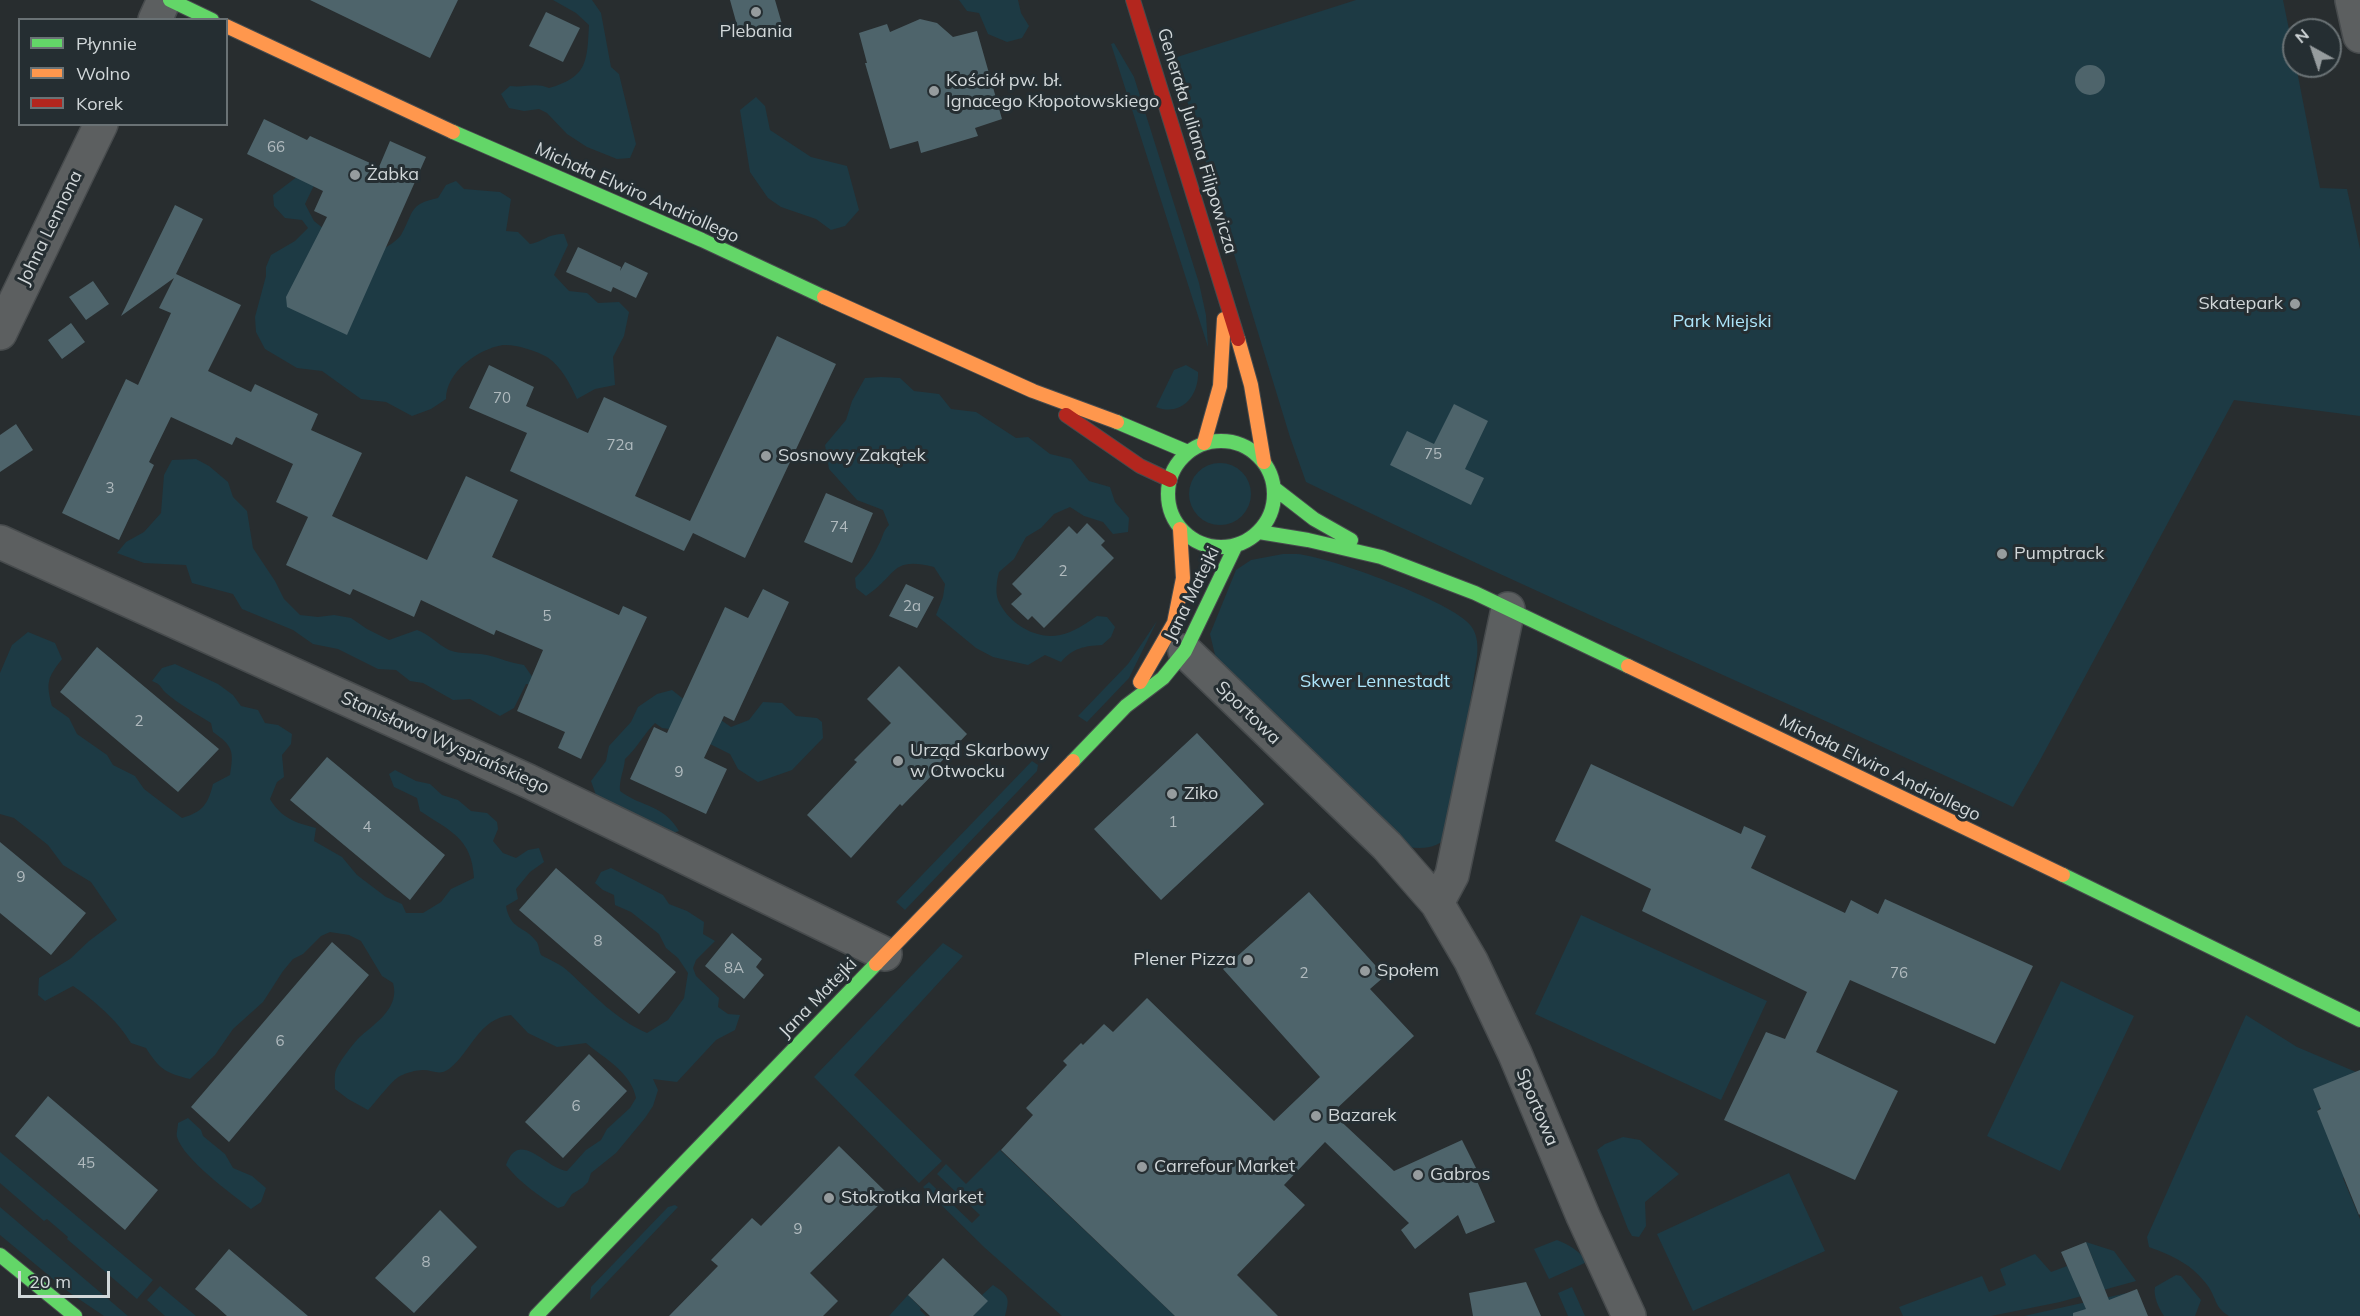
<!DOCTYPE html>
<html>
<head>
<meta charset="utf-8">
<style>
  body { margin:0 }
  #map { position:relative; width:2360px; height:1316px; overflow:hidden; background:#282d2f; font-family:Mulish,sans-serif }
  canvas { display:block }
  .legend { position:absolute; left:18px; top:18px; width:210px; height:108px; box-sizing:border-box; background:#252e32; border:2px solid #6a7275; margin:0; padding:8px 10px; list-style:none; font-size:18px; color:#d1d7d9 }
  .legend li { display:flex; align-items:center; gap:12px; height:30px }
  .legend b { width:30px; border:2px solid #6a7275 }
  .north { position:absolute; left:2282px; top:18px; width:60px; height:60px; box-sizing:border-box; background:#252e32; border:2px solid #6a7275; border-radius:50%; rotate:320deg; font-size:16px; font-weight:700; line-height:24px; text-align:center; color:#d1d7d9 }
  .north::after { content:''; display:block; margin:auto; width:21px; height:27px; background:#969c9e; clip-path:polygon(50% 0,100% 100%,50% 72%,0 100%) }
  .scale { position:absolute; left:18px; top:1271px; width:92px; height:27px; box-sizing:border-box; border:3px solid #d1d7d9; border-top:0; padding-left:8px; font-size:18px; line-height:21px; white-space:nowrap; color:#d1d7d9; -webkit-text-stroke:4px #252e32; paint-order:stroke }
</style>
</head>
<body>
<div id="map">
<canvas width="2360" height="1316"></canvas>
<ul class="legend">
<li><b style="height:8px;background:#63d668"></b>Płynnie</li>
<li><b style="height:8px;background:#ff974d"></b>Wolno</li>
<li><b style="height:8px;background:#b3261e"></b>Korek</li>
</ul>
<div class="north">N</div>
<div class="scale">20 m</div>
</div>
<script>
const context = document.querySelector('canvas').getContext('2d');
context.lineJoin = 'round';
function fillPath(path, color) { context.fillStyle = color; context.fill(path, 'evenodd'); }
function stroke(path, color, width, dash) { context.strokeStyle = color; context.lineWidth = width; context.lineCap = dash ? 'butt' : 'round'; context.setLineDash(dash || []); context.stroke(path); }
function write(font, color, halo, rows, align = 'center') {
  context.font = font + ' Mulish,sans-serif'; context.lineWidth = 6; context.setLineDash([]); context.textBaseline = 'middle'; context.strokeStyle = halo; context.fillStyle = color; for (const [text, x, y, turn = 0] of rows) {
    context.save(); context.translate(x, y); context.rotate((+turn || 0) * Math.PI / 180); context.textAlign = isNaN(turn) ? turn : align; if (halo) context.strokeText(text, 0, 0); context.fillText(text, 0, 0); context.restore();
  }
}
fillPath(new Path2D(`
  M553,0H592L601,13L611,67L619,74L636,144L630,158L617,159L587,147L567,134L547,113L539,109L524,111L509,108L501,94L510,86C525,88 535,82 549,88C588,77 587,61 589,25L576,13Z
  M959,0H1018L1021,13L1029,26L1022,38L1007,42L988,34L979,13L967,11Z
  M1356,0H2283L2294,54V66H2296L2320,188L2347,189L2360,249V416L2234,400L2039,762L2013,807C1778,697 1539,596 1306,482L1290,437L1174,58Z
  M1114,43L1134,77L1199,283L1206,315L1208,347L1111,44Z
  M756,97L765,106L770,130L811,157L847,166L859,210L845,226L831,230L816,219L781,207L768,198L750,172L740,110Z
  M302,173L319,175L305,204L314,221L324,229L382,250C388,246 397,241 401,235C414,213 408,204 438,198L446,185L456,181L464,189L500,192L511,199L506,231L518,232L530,244C545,241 547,234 564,234L568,245L554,275L569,291L587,293L598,303L619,302L629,312L624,336L613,357L615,385L595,389L577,399C570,384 562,367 547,357C537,351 515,344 503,345C478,349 446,372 446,399L431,409L412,416L386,402L361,399L322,371L297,368L265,349L256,332L255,317L266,276V267L271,255L295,241L308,228L302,220L285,218L274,206L273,195Z
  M1186,365L1198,372C1199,396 1181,417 1156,407L1174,370Z
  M881,377L900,378L914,391L939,394L951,409L976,412L1016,438L1028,437L1050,454L1071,459L1089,481L1110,487L1115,502L1129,518L1128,532L1113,534L1103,522L1084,516L1070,507L1054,514L1041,528L1026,537L1014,559L999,572C997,580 995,591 998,600C1008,623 1035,640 1060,635C1074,632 1085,624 1097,616L1107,617L1115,627L1111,637L1102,645C1084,646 1073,648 1061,662L1045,655L1028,665L993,657L976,648L936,615L943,597L945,584L934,567C890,556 898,575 866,596L856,588L855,578C865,568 872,559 878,546C883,538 882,532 889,525L883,510L857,500L829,469L825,445L846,420L852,401L865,378Z
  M196,459L209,466L228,482L233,497L247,511L253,548L275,581L284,599L300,615L318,617L334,615L351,618L367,629L389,640L417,630C429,634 437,644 449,650C461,655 475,652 487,655C500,658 510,663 524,665L538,685L526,684L514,708L500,716L470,699L453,700L423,683L410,681L396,670L378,669L338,649L313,644L293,630L242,609L233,594L192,583L186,565L144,563L117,553L126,542L144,532L161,513L164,475L172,460Z
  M1189 494a31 31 0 1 1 62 0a31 31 0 1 1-62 0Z
  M1283,554C1288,554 1293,554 1297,554C1327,556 1456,603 1471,626C1478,635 1478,647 1477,657L1450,834C1440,847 1425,850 1408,847L1216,659L1210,634L1236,570L1251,560Z
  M1157,621L1129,678L1087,722L1078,716L1128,664Z
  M28,632L55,643L62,659C47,678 46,683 52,706L69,718L77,734L107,755L113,765L135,776L144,789L182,818C202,812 208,805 213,784L230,775C234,751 233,746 213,732L211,723C198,715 177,703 166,693C159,686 162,685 152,681L162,668L175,664L218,684L233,695L241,706L258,710L265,723L278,725L292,734L291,744L282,755L284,777L277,782L270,799C281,818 296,823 316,828L314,841L342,857L357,875L386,897L402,904L406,913H423L441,902L451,889L474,878C472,838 450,831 420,811L417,798L394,787L389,774L395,770L416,781L430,784L442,795L458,800L471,811L487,813L497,822L498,829L493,841L503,853L516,858L528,850L539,848L544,862L530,872L516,889L518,899L506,906C510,930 525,926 536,941C539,944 539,951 541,955C550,960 562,965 569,972C594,995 615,1019 647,1033L668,1020L684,998L688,973L678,958L666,948L659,934L631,912L615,905L614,895L603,890L595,883L601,872L611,868L663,895L669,904L687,911L704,922L703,934L715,941L696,960L693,968L696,976L719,998L718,1007L728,1014L740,1015L735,1030L716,1040L677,1082L653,1079L658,1090L653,1106L645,1118L616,1153L591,1173L588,1182L582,1188L572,1194L564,1206L558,1208C539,1196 520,1183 506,1165C519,1128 545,1168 567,1171L586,1150L601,1140L607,1129L630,1108L636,1098C631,1072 605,1059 586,1043L557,1047L528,1033L511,1015C478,1019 472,1051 449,1069C439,1076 433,1070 423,1070C416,1070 406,1073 400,1076C390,1082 377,1101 368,1110L348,1099L335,1089C335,1083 334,1075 336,1070C339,1062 355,1041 361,1036C377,1022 400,1007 393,983L382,976L361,941L349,935L330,932L321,936L303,954L293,959L283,971L263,1002L233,1029L215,1055L190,1079C166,1073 160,1070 146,1048L131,1043C118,1021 94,1000 73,986L45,1001L38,995L39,978L70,959L89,941L117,920L91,882L63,865L48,845L14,818L0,814V673L12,645Z
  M672,690L691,705L718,718L731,727L749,720L763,702L782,703L796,716L817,718L822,722L823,738L792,770L758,782L738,769L730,754L684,731L662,728L655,723C643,735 638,747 625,759C624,771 619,779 620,791C643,808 663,804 679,831L673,833L606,802L596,795L591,781L606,761L609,746L631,722L638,707L657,694Z
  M1032,761L1038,765L1037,771L905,910L896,902Z
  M1581,915L1767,1001L1721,1100L1535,1014Z
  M943,943L963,956L854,1075L942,1161L919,1183L814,1077Z
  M2061,981L2134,1016L2060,1171L1987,1136Z
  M2246,1015L2297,1047L2356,1072L2317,1111L2347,1175L2343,1178L2360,1219V1316H2229C2214,1307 2217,1299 2208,1286C2192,1264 2173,1256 2149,1247L2147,1237Z
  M188,1118L201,1130L203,1136L225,1154L233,1168L252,1176L266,1188L261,1202L251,1209C232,1194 184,1160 177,1137C176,1134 178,1127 178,1123Z
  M1623,1137L1640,1140L1679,1174L1645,1202L1646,1226L1639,1237L1632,1236L1628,1229L1597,1150L1605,1144Z
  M1000,1150L1175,1316H1062L985,1248L923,1187L929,1182L972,1223L980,1215L937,1174L946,1164L966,1184Z
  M0,1152L153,1280L137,1299L67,1239L68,1237L47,1219L44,1221L0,1183Z
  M1789,1173L1825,1251L1693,1311L1657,1234Z
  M675,1205L678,1207L590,1300L591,1287L668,1207Z
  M0,1207L128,1316H104L70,1293L0,1235Z
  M1557,1240C1568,1244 1581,1252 1587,1262L1549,1279L1534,1249Z
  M2086,1242L2114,1251L2136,1281L2060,1302L1991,1316H1903L1899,1307L1982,1276L1989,1292L2006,1285L2000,1269L2035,1254L2051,1272L2067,1266L2072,1276L2096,1267Z
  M2176,1275L2181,1276L2201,1300L2195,1316H2164C2159,1309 2153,1296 2155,1287Z
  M993,1285C1009,1296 1010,1297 1005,1316H973L987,1301L982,1295Z
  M160,1286L196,1316H165L147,1300Z
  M1572,1287L1585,1316H1568L1558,1293Z
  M2127,1293L2096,1316H2024Z
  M908,1295L921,1308L920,1310L926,1316H889Z`), '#1d3a44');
fillPath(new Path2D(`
  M310,0H458L430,58Z
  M730,0H775L782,24L740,36Z
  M546,12L580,28L563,62L529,46Z
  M920,19L937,23L953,37L977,31L1002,119L975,128L978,136L921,153L918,141L890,149L865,63H867L859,33L887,24L890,32Z
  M2075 80a15 15 0 1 1 30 0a15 15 0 1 1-30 0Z
  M264,119L307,140L310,136L379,167L390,141L426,157L347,335L287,307L286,297L327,217L314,211L323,191L247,154Z
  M175,205L203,219L176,274L241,305L208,371L251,392L255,384L318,414L311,430L362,453L332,516L427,560L466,476L518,500L492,557L619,615L623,606L647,617L581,759L558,748L565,732L517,711L543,650L496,630L494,635L421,600L414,617L353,589L350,595L286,565L308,517L276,502L293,464L236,437L232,445L171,417L149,462L154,465L119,540L62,513L126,379L138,385L171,313L159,308L174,278L121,316Z
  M578,247L621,267L620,271L625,262L648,273L636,298L613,287L611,292L566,272Z
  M93,281L109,304L86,320L69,297Z
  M71,323L85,342L62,359L48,340Z
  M777,336L836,364L745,558L693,533L684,551L510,471L527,433L469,408L489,365L534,387L526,406L588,433L604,397L667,426L635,496L690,521Z
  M1454,404L1488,421L1465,469L1484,478L1471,505L1390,465L1407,431L1434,444Z
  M16,424L33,450L0,472V435Z
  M826,493L873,513L852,563L804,542Z
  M1087,523L1105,541L1101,545L1114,558L1044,628L1032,616L1028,620L1011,604L1022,594L1012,584L1069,526L1077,534Z
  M906,584L934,597L917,628L889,616Z
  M763,589L789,602L734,721L724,716L704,758L727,769L706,814L630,779L654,727L667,733L725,607L748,618Z
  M97,647L219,749L178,792L60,692Z
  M899,666L967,734L939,764L941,766L902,806L900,804L851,858L807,815L857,762L854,760L891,723L867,699Z
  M1197,733L1264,804L1161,900L1094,829Z
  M327,757L445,855L410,900L290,800Z
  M1591,764L1741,834L1744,826L1766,836L1751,868L1845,913L1851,900L1878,914L1885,899L2033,966L1995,1044L1850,980L1816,1052L1898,1091L1855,1180L1724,1120L1766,1032L1785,1039L1807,992L1642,911L1651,889L1555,841Z
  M0,842L86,913L51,955L0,913Z
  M556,868L676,972L639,1014L519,910Z
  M1309,892L1385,976L1370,989L1414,1036L1332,1113L1394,1171L1462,1140L1477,1170L1473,1172L1495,1222L1466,1234L1458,1215L1415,1249L1401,1230L1409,1223L1325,1142L1284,1185L1305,1205L1237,1275L1278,1316H1175L1001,1150L1033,1115L1026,1108L1067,1065L1063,1061L1081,1043L1083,1045L1104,1024L1113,1032L1147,998L1274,1121L1320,1077L1223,969Z
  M732,933L762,959L756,967L764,975L744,999L705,966Z
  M332,942L369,975L229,1142L191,1107Z
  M589,1054L627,1091L563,1158L525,1122Z
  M2360,1070V1214L2359,1215L2317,1111L2321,1109L2313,1089Z
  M48,1096L158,1190L125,1230L15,1136Z
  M839,1146L889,1195L810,1273L838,1301L823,1316H669L718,1266L711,1260L752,1218L761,1226Z
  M440,1210L477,1247L414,1313L375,1278Z
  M2086,1242L2109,1300L2137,1289L2148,1316H2073V1313L2086,1309L2061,1252Z
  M229,1249L308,1316H227L217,1307L195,1289Z
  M943,1258L988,1301L973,1316H930L908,1295Z
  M1526,1282L1541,1316H1473L1469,1293Z`), '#4e646b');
const street = new Path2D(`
  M2352,0L2360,36
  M155,20L164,0
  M0,333L101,124
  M0,542L528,781L885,954
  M1185,651L1387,846L1437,903L1471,961L1515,1054L1583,1216L1629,1316
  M1437,903L1452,875L1508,609`);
const fast = new Path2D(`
  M170,0L212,20
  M453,132L702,240L824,297
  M1117,422L1188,452
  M1168 494a53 53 0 1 1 106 0a53 53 0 1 1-106 0Z
  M1274,488L1314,519L1351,540
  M1259,532L1308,540L1381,557L1475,593L1628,666
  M1073,761L1126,706L1163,678L1185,651L1236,545
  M2063,875L2360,1020
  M0,1255L75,1316
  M536,1316L876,964`);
const slow = new Path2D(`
  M226,26L453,132
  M824,297L1033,391L1117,422
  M1238,339L1251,385L1264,462
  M1204,443L1220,386L1224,319
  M1628,666L2063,875
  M1140,682L1174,623L1183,578L1180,529
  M876,964L1073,761`);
const jam = new Path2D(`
  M1133,0L1238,339
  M1066,415L1140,466L1170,480`);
stroke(street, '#474b4d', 36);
stroke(fast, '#474b4d', 16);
stroke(slow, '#474b4d', 16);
stroke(jam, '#474b4d', 16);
stroke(street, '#5c5f60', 33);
stroke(fast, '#63d668', 14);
stroke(slow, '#ff974d', 14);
stroke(jam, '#b3261e', 14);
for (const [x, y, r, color] of [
  [756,12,6,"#969c9e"],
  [934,91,6,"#969c9e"],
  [355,175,6,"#969c9e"],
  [2295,304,6,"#969c9e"],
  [766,456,6,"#969c9e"],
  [2002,554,6,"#969c9e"],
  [898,761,6,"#969c9e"],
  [1172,794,6,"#969c9e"],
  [1248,960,6,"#969c9e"],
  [1365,971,6,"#969c9e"],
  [1316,1116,6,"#969c9e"],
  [1142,1167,6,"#969c9e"],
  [1418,1175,6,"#969c9e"],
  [829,1198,6,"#969c9e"]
]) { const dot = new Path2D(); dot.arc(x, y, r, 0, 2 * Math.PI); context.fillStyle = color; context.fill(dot); stroke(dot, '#252e32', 2); }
write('15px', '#b0babe', null, [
  ["66",276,147],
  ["70",502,398],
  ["72a",620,445],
  ["75",1433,454],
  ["3",110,488],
  ["74",839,527],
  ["2",1063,571],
  ["2a",912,606],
  ["5",547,616],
  ["2",139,721],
  ["9",679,772],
  ["1",1173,822],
  ["4",367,827],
  ["9",21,877],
  ["8",598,941],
  ["8A",734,968],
  ["2",1304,973],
  ["76",1899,973],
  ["6",280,1041],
  ["6",576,1106],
  ["45",86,1163],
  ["9",798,1229],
  ["8",426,1262]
]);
write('18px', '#d1d7d9', '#252e32', [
  ["Plebania",756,32,"center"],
  ["Kościół pw. bł.",946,81],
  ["Ignacego Kłopotowskiego",946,102],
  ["Żabka",367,175],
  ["Skatepark",2283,304,"right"],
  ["Sosnowy Zakątek",778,456],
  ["Pumptrack",2014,554],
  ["Urząd Skarbowy",910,751],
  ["w Otwocku",910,772],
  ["Ziko",1184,794],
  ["Plener Pizza",1236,960,"right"],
  ["Społem",1377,971],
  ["Bazarek",1328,1116],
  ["Carrefour Market",1154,1167],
  ["Gabros",1430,1175],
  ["Stokrotka Market",841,1198]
], 'left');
write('18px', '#d1d7d9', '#252e32', [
  ["Generała Juliana Filipowicza",1197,141,73],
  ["Michała Elwiro Andriollego",637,193,24],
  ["Johna Lennona",50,228,-64],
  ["Jana Matejki",1192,594,-64],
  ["Sportowa",1248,713,44],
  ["Stanisława Wyspiańskiego",445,743,24],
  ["Michała Elwiro Andriollego",1880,768,26],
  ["Jana Matejki",818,998,-46],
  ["Sportowa",1537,1107,67]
]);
write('18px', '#ade5fa', '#252e32', [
  ["Park Miejski",1722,322],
  ["Skwer Lennestadt",1375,682]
]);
</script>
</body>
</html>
